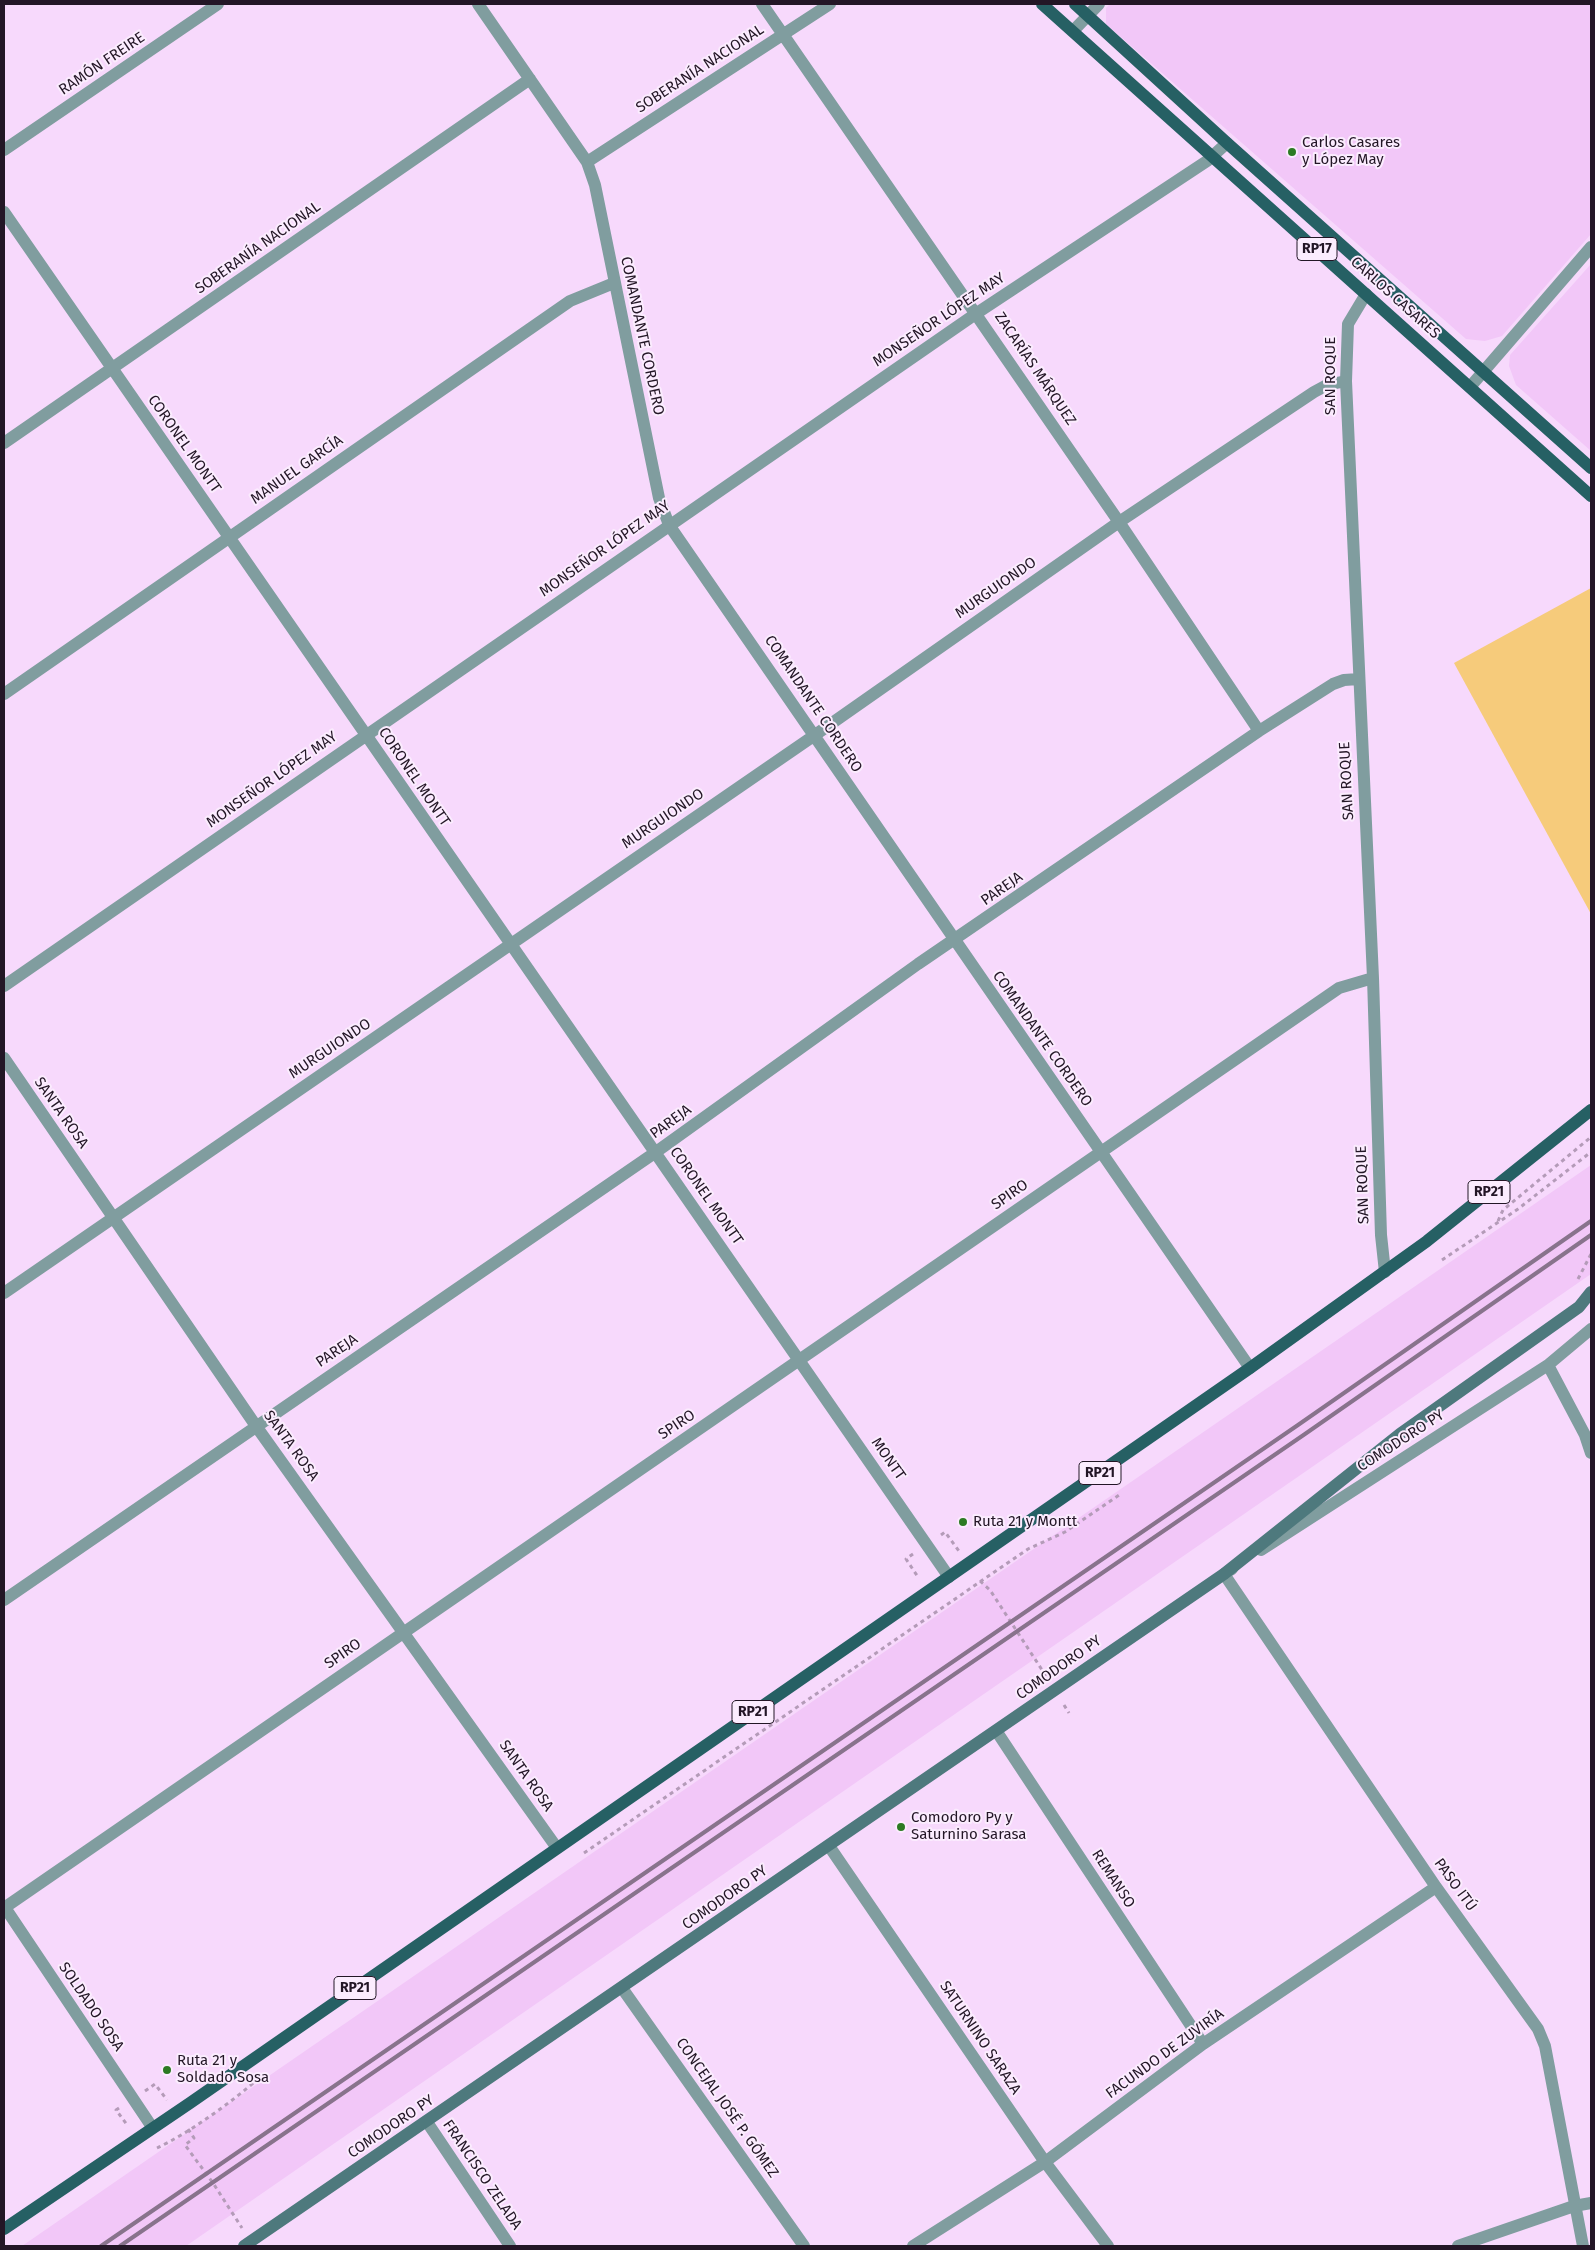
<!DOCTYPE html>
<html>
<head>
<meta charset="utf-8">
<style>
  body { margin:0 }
  #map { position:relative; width:1595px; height:2250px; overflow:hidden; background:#f7d9fc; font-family:"Fira Sans",sans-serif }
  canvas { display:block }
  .frame { position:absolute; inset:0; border:5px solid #231626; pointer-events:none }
</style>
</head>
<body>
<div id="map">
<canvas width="1595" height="2250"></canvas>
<div class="frame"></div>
</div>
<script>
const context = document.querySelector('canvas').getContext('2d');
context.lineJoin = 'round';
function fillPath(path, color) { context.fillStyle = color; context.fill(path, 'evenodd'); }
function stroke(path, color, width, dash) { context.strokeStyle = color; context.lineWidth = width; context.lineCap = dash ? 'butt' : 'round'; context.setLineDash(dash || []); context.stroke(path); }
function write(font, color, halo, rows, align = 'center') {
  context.font = font + ' "Fira Sans",sans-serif'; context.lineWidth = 4; context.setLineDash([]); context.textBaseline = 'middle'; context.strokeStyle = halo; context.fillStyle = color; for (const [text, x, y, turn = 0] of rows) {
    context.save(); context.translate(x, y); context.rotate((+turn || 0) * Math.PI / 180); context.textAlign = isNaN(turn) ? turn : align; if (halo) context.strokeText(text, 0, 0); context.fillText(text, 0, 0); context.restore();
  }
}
fillPath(new Path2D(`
  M1110,4H1591V234L1502,336L1485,341L1466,339L1106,24V8Z
  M1591,264V451L1516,385L1509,366L1510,355Z
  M1591,1165V1274L186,2246H22Z`), '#f2c7f8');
fillPath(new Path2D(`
  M1591,588V914L1454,663Z`), '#f6cb7b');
stroke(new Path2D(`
  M1498,1221L1503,1210L1591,1137
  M1442,1260L1518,1209L1591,1152
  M1578,1279L1591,1254
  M941,1535L945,1532L959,1551
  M913,1554L906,1559L918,1577
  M980,1581L990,1590L1046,1676
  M1064,1705L1069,1713
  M584,1853L1028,1549L1065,1532L1122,1493
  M145,2091L155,2084L167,2100
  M119,2108L116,2110L128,2126
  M188,2129L194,2138L185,2145L213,2183L242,2228
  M157,2148C189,2133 232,2102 259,2078`), '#b49bb8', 3, [4, 4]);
stroke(new Path2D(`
  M478,4L587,162L595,185L659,498L669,525L1250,1368
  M762,4L1119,522L1259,731
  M1073,31L1099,4
  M4,150L218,4
  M587,162L830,4
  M4,212L949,1577
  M1366,294L1348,324L1346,381L1373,978L1381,1235L1385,1272
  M1470,387L1591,247
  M4,443L530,79
  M4,694L570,301L614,283
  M4,986L977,313L1207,161L1227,143
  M4,1058L256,1426L557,1848
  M4,1293L815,735L1119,522L1314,392L1327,385L1346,381
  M1548,1365L1585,1435L1591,1453
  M1261,1550L1548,1365L1591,1329
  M1232,1569L1224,1574L1436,1887L1538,2029L1545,2046L1583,2246
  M4,1600L656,1152L918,964L1259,731L1333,684L1344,680L1359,679
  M997,1732L1203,2044
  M829,1846L1045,2162L1108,2246
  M4,1906L152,2127
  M4,1908L1339,988L1373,978
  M622,1988L804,2246
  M427,2122L510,2246
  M913,2246L1045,2162L1203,2044L1436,1887
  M1458,2246L1574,2206L1591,2203`), '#809d9f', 12);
stroke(new Path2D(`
  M244,2246L1224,1574L1400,1434L1579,1307L1591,1292`), '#4e797d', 12);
stroke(new Path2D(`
  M1042,4L1591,496
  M1075,4L1227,143L1591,468
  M4,2229L190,2103L1250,1368L1427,1241L1591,1110`), '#266064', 12);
stroke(new Path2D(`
  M101,2246L1298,1425L1591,1221
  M120,2246L1305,1434L1591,1235`), '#88738c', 4);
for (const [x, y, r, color] of [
  [1292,152,5,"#2c7a23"],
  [963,1522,5,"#2c7a23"],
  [901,1827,5,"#2c7a23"],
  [167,2070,5,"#2c7a23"]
]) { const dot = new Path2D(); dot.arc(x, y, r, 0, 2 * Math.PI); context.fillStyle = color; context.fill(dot); stroke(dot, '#fbecfe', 2); }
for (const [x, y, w] of [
  [1317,249,40],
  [1489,1192,42],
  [1100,1473,42],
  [753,1712,42],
  [355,1988,42]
]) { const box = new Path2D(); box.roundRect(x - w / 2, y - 11.5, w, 23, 4); context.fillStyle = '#fbecfe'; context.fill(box); stroke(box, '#231626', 1); }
write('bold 14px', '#231626', null, [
  ["RP17",1317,249],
  ["RP21",1489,1192],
  ["RP21",1100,1473],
  ["RP21",753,1712],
  ["RP21",355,1988]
]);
write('15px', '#231626', '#fbecfe', [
  ["RAMÓN FREIRE",102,64,-34],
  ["SOBERANÍA NACIONAL",700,69,-33],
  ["SOBERANÍA NACIONAL",258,248,-35],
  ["CARLOS CASARES",1395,298,42],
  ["MONSEÑOR LÓPEZ MAY",939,320,-34],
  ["COMANDANTE CORDERO",642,336,78],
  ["ZACARÍAS MÁRQUEZ",1035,369,56],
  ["SAN ROQUE",1331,376,-90],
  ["CORONEL MONTT",184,444,55],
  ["MANUEL GARCÍA",297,470,-35],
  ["MONSEÑOR LÓPEZ MAY",605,549,-35],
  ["MURGUIONDO",996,588,-35],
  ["COMANDANTE CORDERO",813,704,56],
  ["CORONEL MONTT",414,777,56],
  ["MONSEÑOR LÓPEZ MAY",272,780,-35],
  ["SAN ROQUE",1347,781,-93],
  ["MURGUIONDO",663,819,-34],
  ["PAREJA",1002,889,-35],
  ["COMANDANTE CORDERO",1042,1039,55],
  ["MURGUIONDO",330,1049,-34],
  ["SANTA ROSA",61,1113,55],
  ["PAREJA",671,1122,-36],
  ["SAN ROQUE",1363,1185,-92],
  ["SPIRO",1010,1195,-35],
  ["CORONEL MONTT",706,1196,55],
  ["PAREJA",337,1351,-34],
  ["SPIRO",677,1425,-34],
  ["COMODORO PY",1401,1441,-33],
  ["SANTA ROSA",291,1446,54],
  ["MONTT",888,1459,55],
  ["SPIRO",343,1654,-35],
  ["COMODORO PY",1059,1668,-35],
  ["SANTA ROSA",526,1776,55],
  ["REMANSO",1113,1879,57],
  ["PASO ITÚ",1455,1885,54],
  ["COMODORO PY",725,1898,-35],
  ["SOLDADO SOSA",91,2007,56],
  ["SATURNINO SARAZA",980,2038,56],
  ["FACUNDO DE ZUVIRÍA",1165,2054,-36],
  ["CONCEJAL JOSÉ P. GÓMEZ",727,2108,55],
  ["COMODORO PY",391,2127,-34],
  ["FRANCISCO ZELADA",482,2175,56]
]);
write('15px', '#231626', '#fbecfe', [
  ["Carlos Casares",1302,143],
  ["y López May",1302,160],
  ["Ruta 21 y Montt",973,1522],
  ["Comodoro Py y",911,1818],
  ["Saturnino Sarasa",911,1835],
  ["Ruta 21 y",177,2061],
  ["Soldado Sosa",177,2078]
], 'left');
</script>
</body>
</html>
